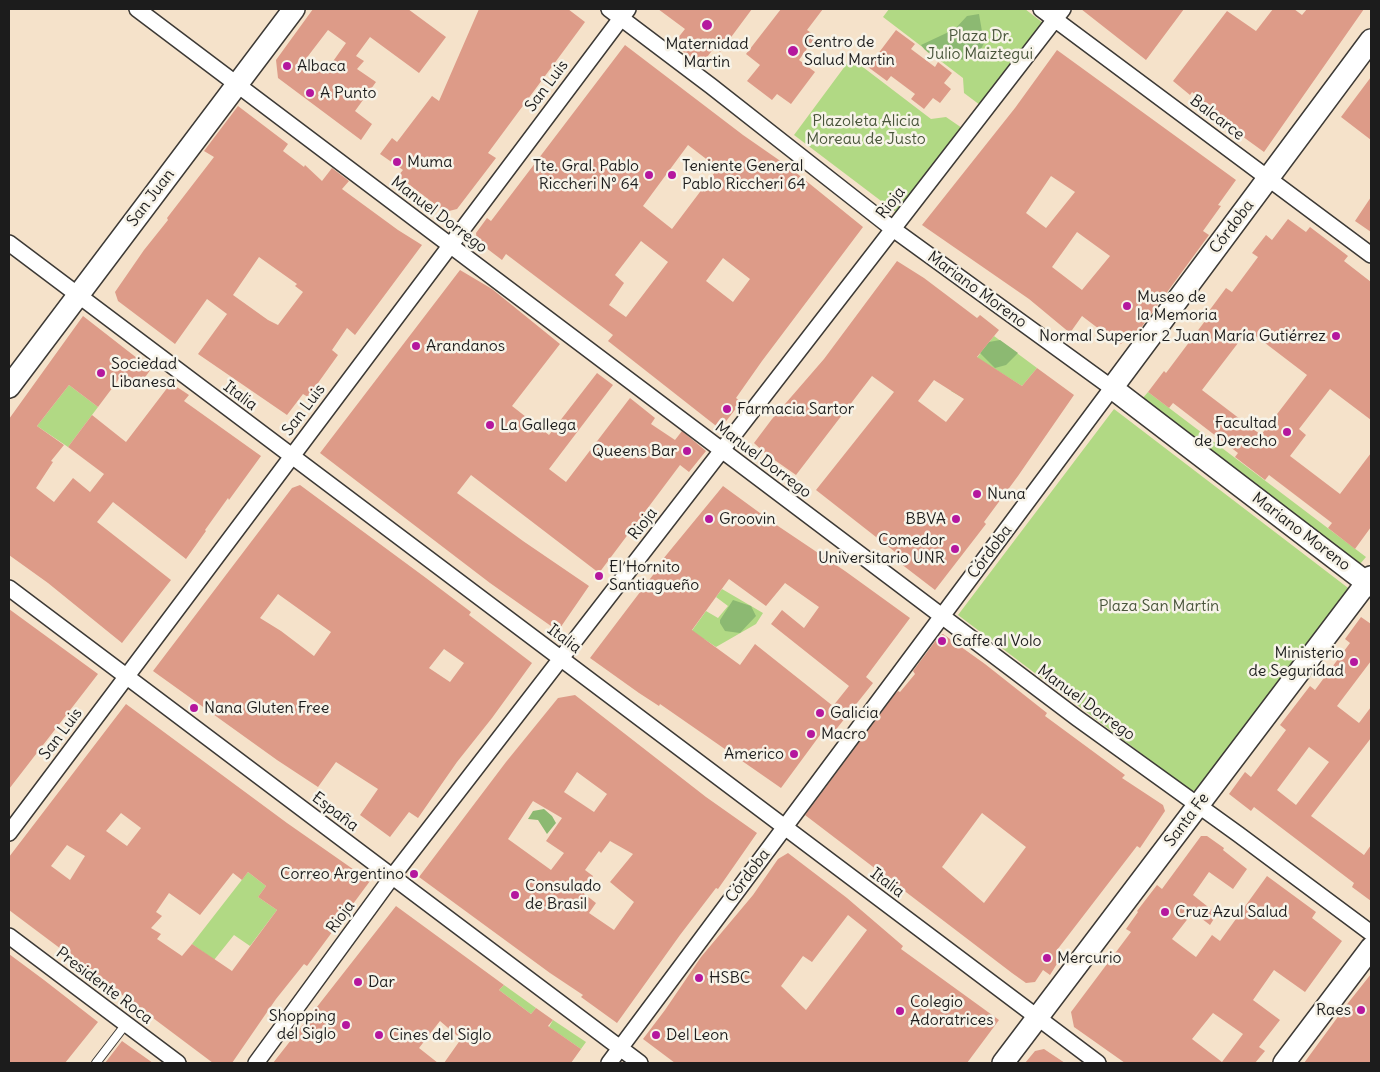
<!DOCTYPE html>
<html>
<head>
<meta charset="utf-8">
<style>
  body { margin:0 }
  #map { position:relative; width:1380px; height:1072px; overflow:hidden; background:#f5e2ca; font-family:Delius,sans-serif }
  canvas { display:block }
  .frame { position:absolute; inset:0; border:10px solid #1c1c1c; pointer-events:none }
</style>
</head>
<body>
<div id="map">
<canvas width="1380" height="1072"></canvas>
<div class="frame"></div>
</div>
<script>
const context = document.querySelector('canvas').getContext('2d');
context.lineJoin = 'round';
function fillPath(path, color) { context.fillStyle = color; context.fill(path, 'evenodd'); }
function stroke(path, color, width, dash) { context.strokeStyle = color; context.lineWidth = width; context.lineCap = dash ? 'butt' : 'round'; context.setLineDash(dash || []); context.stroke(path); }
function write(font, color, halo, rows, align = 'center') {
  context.font = font + ' Delius,sans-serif'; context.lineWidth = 5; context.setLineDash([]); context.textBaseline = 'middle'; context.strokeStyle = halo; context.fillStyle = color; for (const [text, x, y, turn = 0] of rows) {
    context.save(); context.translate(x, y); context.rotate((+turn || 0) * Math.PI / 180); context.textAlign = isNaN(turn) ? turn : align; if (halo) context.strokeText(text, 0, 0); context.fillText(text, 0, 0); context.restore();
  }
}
fillPath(new Path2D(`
  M889,9H1025L1043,23L980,105L964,93L963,78L883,17Z
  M851,58L931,119L946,117L962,128L897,213L794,135Z
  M994,336L1037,368L1022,386L990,366L965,399L951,391Z
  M69,385L98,407L68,447L37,426Z
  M1148,392L1366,557L1360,564L1142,399Z
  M1114,409L1356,594L1206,789L1191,791L958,615Z
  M722,589L763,613L756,624L716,647L704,639L687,663L691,632L706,611L718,618L728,606L716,597Z
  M248,872L266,886L258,897L277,910L250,946L234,935L214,960L192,944Z
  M504,985L536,1008L531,1014L499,990Z
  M553,1020L586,1042L581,1049L549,1027Z`), '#b1d984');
fillPath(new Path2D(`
  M979,14L984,43L976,59C956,60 933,63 921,45L955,29L967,16Z
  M1000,340L1018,353L1006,365L995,368L980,353L989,342Z
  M733,600L751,606L756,616L740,633L725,631L720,623V620Z
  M544,809L552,816L556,823L547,834L538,820L528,819L533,811Z`), '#8cb972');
fillPath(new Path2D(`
  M313,9H408L446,37L419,73L370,37L356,56L364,61L357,69L376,82L355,111L372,124L361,140L278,78L276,60ZM328,30L346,43L324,74L305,60Z
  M479,9H568L585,22L488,153L496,158L457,209L445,212L398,176L403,170L380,154L392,138L397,142L432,96L439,101Z
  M658,9H752L720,52L714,48L701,65L673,44L685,29Z
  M781,9H823L807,30L816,36L799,60L815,72L791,104L777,94L772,100L747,81L760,65L746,54Z
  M1081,9H1184L1146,60Z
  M1273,9H1294L1302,15L1307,9H1364L1264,152L1224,123L1226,120L1192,92L1190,95L1173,81L1227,11L1256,31Z
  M896,30L915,44L911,49L935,67L938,62L952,73L944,83L951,89L940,103L933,98L924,109L911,99L915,94L891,76L887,81L868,67Z
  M625,45L743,135L789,167L863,227L762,361L736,398L741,402L720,429L608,341L613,335L506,254L502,260L477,241L476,233L487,218L491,221ZM688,145L718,168L672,229L643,206ZM641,241L668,262L626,317L609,305L624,283L615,275ZM723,258L750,279L733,302L706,281Z
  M1057,50L1236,180L1218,205L1221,206L1203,231L1209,235L1135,336L1130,333L1121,344L1114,338L1103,340L1099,338L1097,334L1099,329L1082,316L1070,333L1029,299L922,225L1015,108ZM1051,176L1075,192L1046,228L1026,213ZM1077,232L1110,256L1082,290L1052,267Z
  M1371,77V140L1341,117Z
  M238,106L288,144L283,151L304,167L305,165L322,181L332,168L349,181L342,189L398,230L422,245L355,335L347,328L332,350L338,355L308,397L303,394L287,415L198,354L227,314L207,299L175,344L118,301L115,292L144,250L168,220L167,218L214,157L204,151ZM259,257L297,284L295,286L303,292L278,325L268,320L233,295Z
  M1371,197V232L1355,221Z
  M1288,219L1306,232L1310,227L1348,256L1344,261L1371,282V420L1330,389L1299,429L1306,435L1290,456L1340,494L1371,453V527L1355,549L1328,528L1332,523L1269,475L1265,480L1235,457L1238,453L1173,403L1169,408L1148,392L1164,371L1166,373L1211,313L1209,311L1226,288L1232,292L1258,257L1252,253L1266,235L1272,240ZM1248,330L1307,375L1261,435L1202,390Z
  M897,261L924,278L977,318L980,315L999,330L977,357L1022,386L1037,368L1074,395L1018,476L984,522L986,524L935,590L896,560L899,555L816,490L894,392L872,376L796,475L766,454L754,443L772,419L824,359ZM934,380L964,399L946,422L918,401Z
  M460,270L492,289L560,344L512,406L549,435L597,373L613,385L549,469L566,482L630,398L655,418L651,424L675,440L682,431L706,451L689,472L680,465L599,573L471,475L457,493L523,541L589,586L558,631L490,583L320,453Z
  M83,316L151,369L138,387L122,375L98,407L69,385L37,426L64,445L51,461L53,462L36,488L54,502L73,478L90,492L104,474L68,447L92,415L126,442L171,383L189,395L184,401L261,456L229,500L228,498L205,530L206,531L186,559L113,502L97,522L171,580L122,643L48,583L9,555V419Z
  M300,485L426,578L471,612L469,615L532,663L492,718L457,762L418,818L409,812L390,837L360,815L378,789L336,762L318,787L277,760L153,671L292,488ZM278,594L331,632L314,656L281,631L260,618ZM444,649L464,663L450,682L429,668Z
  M723,486L775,524L845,571L910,618L866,677L873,683L830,737L823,731L781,788L660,704L659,706L639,693L590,658L656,571L654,570ZM729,579L766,606L785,583L819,607L804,628L782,610L771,624L849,686L833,706L755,644L740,665L692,630Z
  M9,609L98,674L9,789Z
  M1361,617L1371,624V661L1337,706L1359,723L1371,707V738L1311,816L1364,855L1371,845V901L1352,887L1354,883L1254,807L1251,811L1229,794L1245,772L1251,777L1286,730L1280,725L1310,686L1315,690L1350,643L1345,639ZM1309,747L1329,762L1296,805L1277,790Z
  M943,634L985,664L1047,713L1045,716L1125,775L1122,778L1163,805L1165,811L1140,848L1137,846L1057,950L1063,954L1050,975L1043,970L1035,982L1026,983L1012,973L805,815L895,694L898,691L900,692L915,674L913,671L939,636ZM982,813L1026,847L984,903L942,867Z
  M575,695L706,797L757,833L718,889L716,888L680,935L617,1023L581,997L583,995L550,973L419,877L506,762L558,698ZM577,772L607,794L594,812L564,792ZM533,801L562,818L546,841L564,853L551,870L508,839ZM610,841L633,854L610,882L634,902L614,930L589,913L596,903L582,892L593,876L585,870L599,851L601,853Z
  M126,704L287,823L370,881L307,966L304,964L276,999L232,1063H213L9,910V857ZM121,813L141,828L127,846L106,831ZM67,845L85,856L70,880L51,866ZM248,872L266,886L258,897L277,910L232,971L192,944L182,956L157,939L161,934L151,928L162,916L156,912L169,893L200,915L233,873L242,880Z
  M1201,836H1207L1224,848L1223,850L1247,869L1233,889L1209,872L1193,895L1217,914L1210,925L1193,912L1172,939L1196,957L1212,935L1220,941L1267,876L1316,912L1312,918L1342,941L1305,992L1274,970L1253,1000L1280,1020L1259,1047L1265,1051L1255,1063H1125L1074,1027L1071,1012L1131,932L1126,929L1138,912L1137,911L1157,885L1162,889ZM1213,1013L1243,1034L1222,1062L1192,1039Z
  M788,853L847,898L903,946L901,949L999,1020L967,1063H675L643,1039L665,1010L701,957L753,895L778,859ZM848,915L867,930L806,1010L781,986L803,956L812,962Z
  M396,906L504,985L499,990L531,1014L536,1008L553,1020L548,1026L581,1049L571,1063H444L461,1039L440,1021L419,1048L438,1063H273Z
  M9,954L44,980L98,1022L65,1063H9Z
  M1371,974V1063H1304L1348,1003Z
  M122,1041L153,1063H105Z
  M1044,1049L1065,1063H1025L1035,1051Z`), '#dd9b88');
const lane = new Path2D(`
  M96,1063L126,1024`);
const street = new Path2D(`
  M137,9L1077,718L1238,834L1371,933
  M609,9L711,86L893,229L1112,388L609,1063
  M1041,9L1371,255
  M9,243L1098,1063
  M9,588L640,1063
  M9,833L628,9
  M9,936L178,1063
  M256,1063L392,877L1063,9`);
const secondary = new Path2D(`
  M1371,40L1112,388L1371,586
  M9,387L294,9
  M1003,1063L1371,577
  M1284,1063L1371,948`);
stroke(lane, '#3d3a36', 10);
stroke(street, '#3d3a36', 18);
stroke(secondary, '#3d3a36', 24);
stroke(lane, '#fff', 8);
stroke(street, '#fff', 15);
stroke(secondary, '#fff', 21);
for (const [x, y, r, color] of [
  [707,25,6,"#b5179e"],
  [793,51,6,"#b5179e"],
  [287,66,5,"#b5179e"],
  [310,93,5,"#b5179e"],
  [397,162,5,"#b5179e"],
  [649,175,5,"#b5179e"],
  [672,175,5,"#b5179e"],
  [1127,306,5,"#b5179e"],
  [1336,336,5,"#b5179e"],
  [416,346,5,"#b5179e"],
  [101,373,5,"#b5179e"],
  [727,409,5,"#b5179e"],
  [490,425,5,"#b5179e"],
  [1287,432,5,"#b5179e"],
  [687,451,5,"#b5179e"],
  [977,494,5,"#b5179e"],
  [709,519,5,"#b5179e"],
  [956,519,5,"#b5179e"],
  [955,549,5,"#b5179e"],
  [599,576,5,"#b5179e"],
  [942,641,5,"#b5179e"],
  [1354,662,5,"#b5179e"],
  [194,708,5,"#b5179e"],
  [820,713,5,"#b5179e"],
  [811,734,5,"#b5179e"],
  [794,754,5,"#b5179e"],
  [414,874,5,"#b5179e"],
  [515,895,5,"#b5179e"],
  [1165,912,5,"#b5179e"],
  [1047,958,5,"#b5179e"],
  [699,978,5,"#b5179e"],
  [358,982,5,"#b5179e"],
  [1361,1010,5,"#b5179e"],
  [900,1011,5,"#b5179e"],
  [346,1025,5,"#b5179e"],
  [379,1035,5,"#b5179e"],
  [656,1035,5,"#b5179e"]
]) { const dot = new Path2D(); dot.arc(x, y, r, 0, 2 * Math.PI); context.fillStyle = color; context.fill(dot); stroke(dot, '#f7f3e8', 2); }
write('16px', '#49553b', '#f7f3e8', [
  ["Plaza Dr.",980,36],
  ["Julio Maiztegui",980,54],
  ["Plazoleta Alicia",866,121],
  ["Moreau de Justo",866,139],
  ["Plaza San Martín",1159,606]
]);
write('16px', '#1c1c1c', '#f7f3e8', [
  ["Centro de",804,42],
  ["Salud Martin",804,60],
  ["Maternidad",707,44,"center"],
  ["Martin",707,62,"center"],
  ["Albaca",297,66],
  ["A Punto",320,93],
  ["Muma",407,162],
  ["Tte. Gral. Pablo",639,166,"right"],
  ["Riccheri N° 64",639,184,"right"],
  ["Teniente General",682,166],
  ["Pablo Riccheri 64",682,184],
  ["Museo de",1137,297],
  ["la Memoria",1137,315],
  ["Normal Superior 2 Juan María Gutiérrez",1326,336,"right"],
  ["Arandanos",426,346],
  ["Sociedad",111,364],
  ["Libanesa",111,382],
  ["Farmacia Sartor",737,409],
  ["Facultad",1277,423,"right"],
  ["de Derecho",1277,441,"right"],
  ["La Gallega",500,425],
  ["Queens Bar",677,451,"right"],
  ["Nuna",987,494],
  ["Groovin",719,519],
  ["BBVA",946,519,"right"],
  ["Comedor",945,540,"right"],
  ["Universitario UNR",945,558,"right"],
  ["El Hornito",609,567],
  ["Santiagueño",609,585],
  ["Caffe al Volo",952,641],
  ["Ministerio",1344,653,"right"],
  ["de Seguridad",1344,671,"right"],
  ["Nana Gluten Free",204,708],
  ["Galicia",830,713],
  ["Macro",821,734],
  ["Americo",784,754,"right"],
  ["Correo Argentino",404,874,"right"],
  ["Consulado",525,886],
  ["de Brasil",525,904],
  ["Cruz Azul Salud",1175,912],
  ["Mercurio",1057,958],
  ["HSBC",709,978],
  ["Dar",368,982],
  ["Colegio",910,1002],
  ["Adoratrices",910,1020],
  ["Raes",1351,1010,"right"],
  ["Shopping",336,1016,"right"],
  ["del Siglo",336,1034,"right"],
  ["Cines del Siglo",389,1035],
  ["Del Leon",666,1035]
], 'left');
write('16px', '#1c1c1c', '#f7f3e8', [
  ["San Luis",547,86,-53],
  ["Balcarce",1217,118,37],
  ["San Juan",151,198,-53],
  ["Rioja",891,203,-52],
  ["Manuel Dorrego",439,215,37],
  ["Córdoba",1232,227,-53],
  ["Mariano Moreno",977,290,36],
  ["Italia",240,396,37],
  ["San Luis",304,410,-53],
  ["Manuel Dorrego",763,460,37],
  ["Rioja",643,524,-52],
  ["Mariano Moreno",1301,532,37],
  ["Córdoba",990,552,-53],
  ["Italia",564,639,37],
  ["Manuel Dorrego",1086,703,36],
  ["San Luis",61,734,-53],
  ["España",335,812,37],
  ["Santa Fe",1187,820,-53],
  ["Córdoba",748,876,-53],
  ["Italia",887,883,37],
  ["Rioja",341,917,-54],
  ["Presidente Roca",104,986,37]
]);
</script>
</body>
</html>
